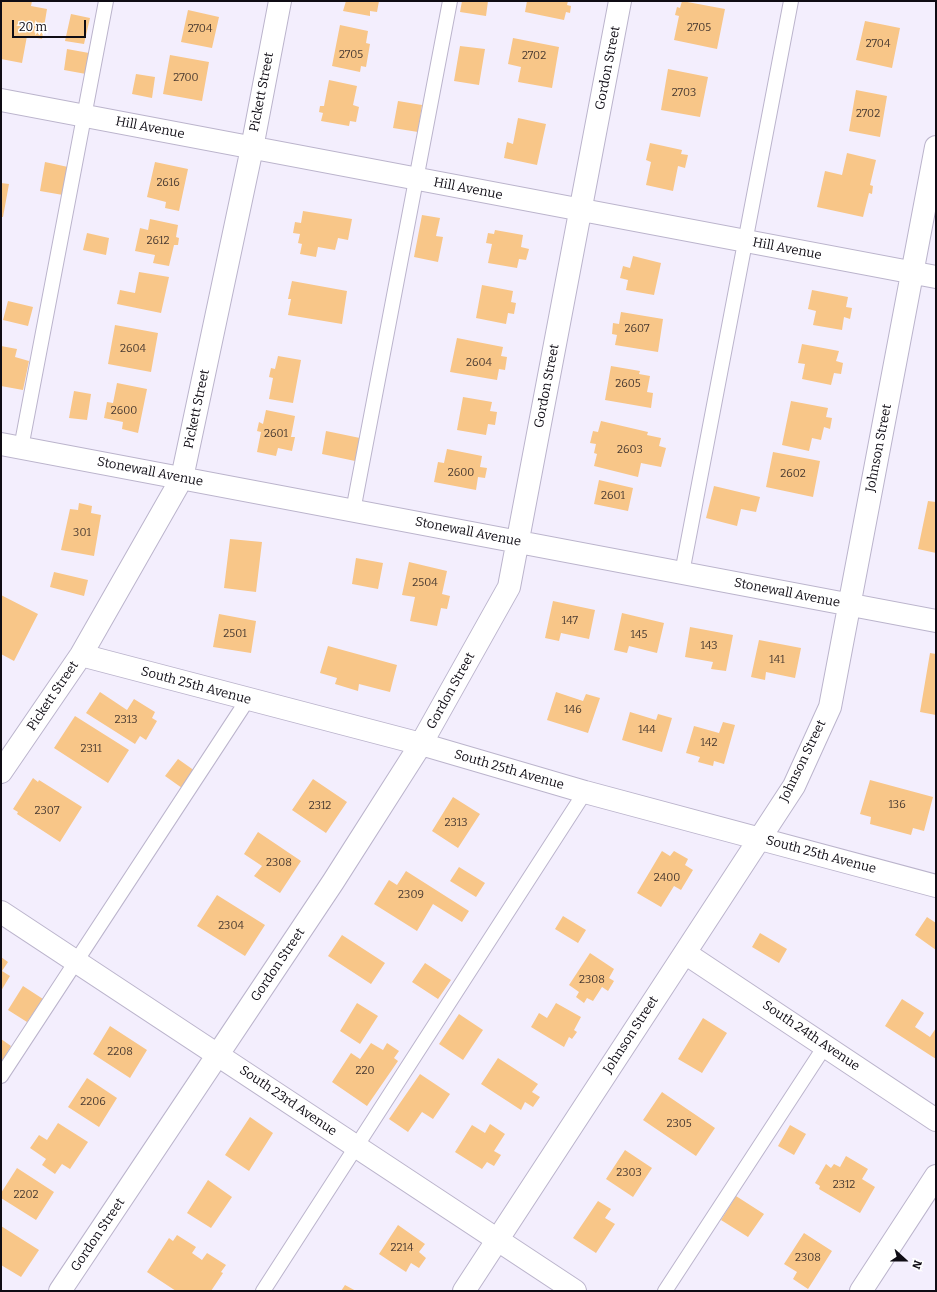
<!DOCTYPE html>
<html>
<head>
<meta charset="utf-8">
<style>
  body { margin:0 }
  #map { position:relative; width:937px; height:1292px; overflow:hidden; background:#f3eefd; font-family:Bitter,serif }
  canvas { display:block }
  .frame { position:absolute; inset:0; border:2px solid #0f0c14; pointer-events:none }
  .north { position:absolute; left:885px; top:1240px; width:40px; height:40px; -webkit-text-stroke:3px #fff; paint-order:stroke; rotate:111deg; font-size:11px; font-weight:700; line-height:16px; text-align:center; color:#0f0c14 }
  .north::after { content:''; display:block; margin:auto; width:14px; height:18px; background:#0f0c14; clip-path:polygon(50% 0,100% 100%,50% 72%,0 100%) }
  .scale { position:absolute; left:12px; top:20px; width:74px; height:18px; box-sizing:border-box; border:2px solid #0f0c14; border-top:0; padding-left:5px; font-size:12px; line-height:14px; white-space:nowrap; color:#0f0c14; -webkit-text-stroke:3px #fff; paint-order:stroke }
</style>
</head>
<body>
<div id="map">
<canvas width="937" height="1292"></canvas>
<div class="frame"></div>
<div class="north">N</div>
<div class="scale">20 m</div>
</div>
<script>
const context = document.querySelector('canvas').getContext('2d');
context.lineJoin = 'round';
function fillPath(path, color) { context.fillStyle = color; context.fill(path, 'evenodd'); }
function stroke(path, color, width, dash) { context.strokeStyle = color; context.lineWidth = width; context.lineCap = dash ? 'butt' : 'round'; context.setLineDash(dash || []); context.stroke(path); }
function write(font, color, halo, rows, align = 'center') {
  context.font = font + ' Bitter,serif'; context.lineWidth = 3; context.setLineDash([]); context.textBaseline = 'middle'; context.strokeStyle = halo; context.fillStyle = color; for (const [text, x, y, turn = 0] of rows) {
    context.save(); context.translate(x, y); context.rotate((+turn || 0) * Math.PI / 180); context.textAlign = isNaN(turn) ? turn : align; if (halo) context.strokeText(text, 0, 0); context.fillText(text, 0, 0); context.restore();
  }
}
fillPath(new Path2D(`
  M1,1H32L31,6L47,9L42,39L27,36L22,63L1,59Z
  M346,1H379L377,12L370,11V16L343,11Z
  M462,1H488L486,16L460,12Z
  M527,1H568L567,5L571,6L570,13L566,12L564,20L525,12Z
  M682,1L725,9L717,49L674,40L679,16L675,15L677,7L680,8Z
  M188,10L219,17L212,48L181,42Z
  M71,14L90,18L84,44L65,41Z
  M865,21L900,28L892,68L856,60Z
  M340,25L368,31L366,43L370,44L366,67L361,66L360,72L332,66Z
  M513,38L559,47L552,88L518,82L521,67L508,64Z
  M460,46L485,49L479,85L454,81Z
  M67,49L89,53L86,74L64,70Z
  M170,55L209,62L202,101L163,94Z
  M668,69L708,77L700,117L661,110Z
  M136,74L155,77L152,98L132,94Z
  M329,80L357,86L353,105L359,107L356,122L350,121L349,126L321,121L323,113L319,112L320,106H324Z
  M856,90L887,96L880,137L849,131Z
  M398,101L422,105L418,132L393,128Z
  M518,118L546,124L537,165L504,158L507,142L513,144Z
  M650,143L682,150L681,154L688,155L685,168L678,166L673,191L646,185L651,162L646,160Z
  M847,153L876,160L870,185L873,186L872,194L869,193L863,217L817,207L825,171L842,175Z
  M45,162L68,167L63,195L40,191Z
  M155,162L188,169L179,211L165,208L166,202L147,197Z
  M1,183L9,184L3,217H1Z
  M303,211L352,219L348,240L338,238L335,250L318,247L316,257L300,254L302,244L298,243L300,234L293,233L295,222L301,223Z
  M422,215L440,218L436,236L443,237L438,262L414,257Z
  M150,219L178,225L176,237L179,238L178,245H174L169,266L153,263L155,255L135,251L140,228L148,230Z
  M495,230L523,235L521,247L529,249L526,260L519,259L517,268L488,263L492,244L486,243L488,233L494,234Z
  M87,233L109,238L106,255L83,250Z
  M633,256L661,263L654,295L626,290L628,280L620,278L623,266L630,268Z
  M139,272L169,277L161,313L117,304L120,290L135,293Z
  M292,281L347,291L342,324L288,315L291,299H288Z
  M482,285L513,291L511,302L516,303L514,314L508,313L506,324L476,318Z
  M812,290L848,297L846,307L852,308L850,319L844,317L842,330L813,325L816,311L808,309Z
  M8,301L33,307L28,326L3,320Z
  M621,312L663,319L658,352L615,345L617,335L612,334L613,323L619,324Z
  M115,325L158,333L151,372L108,364Z
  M457,338L503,347L501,356L507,357L505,370L499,369L497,380L450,372Z
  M802,344L839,351L836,361L843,363L841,374L834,373L831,385L802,379L805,364L798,363Z
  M1,346L17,349L15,357L29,361L23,390L1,386Z
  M278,356L301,360L293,403L269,399L273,378L269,377L271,368L275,369Z
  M611,366L640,371L639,374L650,376L647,392L653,393L651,408L605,400Z
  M117,383L147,389L138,433L122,429L123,422L104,418L107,402L113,403Z
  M74,391L91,394L87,420L69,418Z
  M463,397L492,402L490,411L497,412L495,425L488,424L486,435L457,430Z
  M791,401L828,408L826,417L832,418L830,429L824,427L821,440L812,438L809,451L782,445Z
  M266,410L295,416L291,437H295L292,451L278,448L276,456L257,452L261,432L257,431L259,422L263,424Z
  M601,421L648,432L647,435L661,438L659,446L666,448L661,467L641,463L638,477L594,466L597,454L594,453L596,444L590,443L593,431L598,432Z
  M326,431L360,438L355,461L322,454Z
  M447,449L482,456L480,467L487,468L485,478L478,477L476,490L434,482L438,462L444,463Z
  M773,452L820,461L813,497L766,487Z
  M599,480L633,488L628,511L594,504Z
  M714,486L760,497L756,512L741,509L737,526L706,518Z
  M928,501L936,502V553L918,549Z
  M79,503L92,506L91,513L101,515L94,556L61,550L70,509L78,510Z
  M230,539L262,542L256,592L224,588Z
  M356,558L383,563L378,589L352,584Z
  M409,562L447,571L442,594L450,596L447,609L441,608L437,626L410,621L415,597L402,595Z
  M54,572L88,580L84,596L50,587Z
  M1,595L38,614L14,661L1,654Z
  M553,601L595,610L589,639L561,633L559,641L545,638Z
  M622,613L664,623L657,653L629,646L627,653L614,650Z
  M219,614L256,621L251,653L213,647Z
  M690,627L733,635L726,671L711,669L713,662L685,657Z
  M759,640L801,648L795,678L766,672L765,680L751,677Z
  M328,646L397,665L390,692L359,684L358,691L335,684L337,678L320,673Z
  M930,653L936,654V715L920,712Z
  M100,692L127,710L134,699L155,712L152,718L157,721L146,740L140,736L135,744L86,713Z
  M556,692L583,701L586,694L600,698L588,733L547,720Z
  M630,712L656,720L658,714L672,718L662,752L622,740Z
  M75,716L129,750L108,783L54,748Z
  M723,722L735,725L724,764L714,761L713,766L698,762L700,757L686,753L694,726L719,733Z
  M178,759L195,771L182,788L165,776Z
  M33,778L38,782L39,780L82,807L60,842L17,814L18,812L13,809Z
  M313,779L347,802L326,833L292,810Z
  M870,780L933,797L924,831L913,828L911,835L870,824L871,817L860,814Z
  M453,797L480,814L458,848L432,831Z
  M258,832L301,861L280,893L254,876L262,866L244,854Z
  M662,851L670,856L674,851L688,859L685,865L693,870L681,890L674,886L661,907L637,893Z
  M459,867L485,883L476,897L450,881Z
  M406,871L469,911L462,922L433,904L417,931L374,904L389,880L397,885Z
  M217,895L265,925L245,956L197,926Z
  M563,916L586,930L578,943L555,929Z
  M927,917L936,923V950L915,935Z
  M760,933L787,949L779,963L752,947Z
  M342,935L385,963L371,984L328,956Z
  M590,953L614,969L609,978L614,981L608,991L602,987L593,1001L587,998L584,1003L576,997L579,992L569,985Z
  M1,957L8,962L2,971L10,976L1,991Z
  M425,963L451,980L438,999L412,982Z
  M23,986L43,999L27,1022L8,1010Z
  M902,999L924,1013L915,1027L930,1037L936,1028V1059L885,1026Z
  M357,1003L378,1016L360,1044L340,1031Z
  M556,1003L581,1017L574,1030L577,1032L572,1039L569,1037L564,1047L531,1027L539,1013L547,1018Z
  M459,1014L483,1030L463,1060L439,1044Z
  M703,1018L727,1033L702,1073L678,1059Z
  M110,1026L147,1050L130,1078L93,1054Z
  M1,1039L11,1046L1,1063Z
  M371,1043L383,1050L387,1043L399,1051L394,1058L398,1061L367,1106L332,1082L351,1053L360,1059Z
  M498,1058L538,1084L532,1092L540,1097L533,1107L525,1102L521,1110L481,1084Z
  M420,1074L450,1094L433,1119L422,1112L408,1132L389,1119Z
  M87,1078L117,1098L99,1127L68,1107Z
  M662,1092L715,1128L696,1156L643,1120Z
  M250,1117L273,1133L249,1171L225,1155Z
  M58,1123L88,1142L70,1169L62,1164L55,1174L42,1165L46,1159L30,1148L39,1135L47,1140Z
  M490,1124L505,1134L494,1151L501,1155L494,1166L487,1162L482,1169L455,1152L472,1125L485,1133Z
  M790,1125L806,1134L794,1155L778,1146Z
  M625,1150L652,1168L633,1197L606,1179Z
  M846,1156L868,1169L862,1179L875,1187L860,1213L819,1189L820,1186L815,1183L826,1164L831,1168L834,1164L840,1167Z
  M17,1168L54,1192L36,1220L1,1198V1193Z
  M208,1180L232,1197L211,1228L187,1213Z
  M736,1196L764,1214L748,1237L721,1220Z
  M598,1201L611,1209L605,1218L615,1224L596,1253L573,1238Z
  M398,1225L425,1244L419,1252L426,1258L419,1268L411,1263L406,1272L379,1254Z
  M1,1226L39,1250L21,1277L1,1265Z
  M804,1233L832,1251L808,1289L793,1279L797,1272L784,1264Z
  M177,1235L196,1247L192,1253L202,1260L207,1253L226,1265L221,1272L223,1273L211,1291H176L147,1272L169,1238L173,1241Z
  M345,1285L356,1291H341Z`), '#f8c688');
const service = new Path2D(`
  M21,448L106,1
  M353,511L450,1
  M682,573L791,1
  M1,1076L248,699
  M263,1291L585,792
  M665,1291L825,1046`);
const minor = new Path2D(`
  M1,100L936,277
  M1,444L936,621
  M81,655L421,744L585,792L936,886
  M1,772L81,655L182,478L252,148L280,1
  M1,912L575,1291
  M685,953L936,1120
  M60,1291L333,882L421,744L509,587L620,1
  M464,1291L794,786L830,707L936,147
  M861,1291L936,1176`);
stroke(service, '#bbb4cc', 16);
stroke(minor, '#bbb4cc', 24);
stroke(service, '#fff', 14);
stroke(minor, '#fff', 22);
write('11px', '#493a31', null, [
  ["2705",699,28],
  ["2704",200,29],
  ["2704",878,44],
  ["2705",351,55],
  ["2702",534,56],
  ["2700",186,78],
  ["2703",684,93],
  ["2702",868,114],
  ["2616",168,183],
  ["2612",158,241],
  ["2607",637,329],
  ["2604",133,349],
  ["2604",479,363],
  ["2605",628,384],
  ["2600",124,411],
  ["2601",276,434],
  ["2603",630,450],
  ["2600",461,473],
  ["2602",793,474],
  ["2601",613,496],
  ["301",82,533],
  ["2504",425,583],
  ["147",570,621],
  ["2501",235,634],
  ["145",639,635],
  ["143",709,646],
  ["141",777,660],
  ["146",573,710],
  ["2313",126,720],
  ["144",647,730],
  ["142",709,743],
  ["2311",91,749],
  ["136",897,805],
  ["2312",320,806],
  ["2307",47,811],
  ["2313",456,823],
  ["2308",279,863],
  ["2400",667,878],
  ["2309",411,895],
  ["2304",231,926],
  ["2308",592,980],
  ["2208",120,1052],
  ["220",365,1071],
  ["2206",93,1102],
  ["2305",679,1124],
  ["2303",629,1173],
  ["2312",844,1185],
  ["2202",26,1195],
  ["2214",402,1248],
  ["2308",808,1258]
]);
write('13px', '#0f0c14', '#fff', [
  ["Gordon Street",608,68,-79],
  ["Pickett Street",262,92,-79],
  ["Hill Avenue",150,128,11],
  ["Hill Avenue",468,189,11],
  ["Hill Avenue",787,249,11],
  ["Gordon Street",547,386,-79],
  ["Pickett Street",197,409,-78],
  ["Johnson Street",879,448,-79],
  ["Stonewall Avenue",150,472,11],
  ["Stonewall Avenue",468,532,11],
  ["Stonewall Avenue",787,593,11],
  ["South 25th Avenue",196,686,15],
  ["Gordon Street",451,691,-61],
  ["Pickett Street",53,696,-56],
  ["Johnson Street",803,761,-64],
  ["South 25th Avenue",509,770,16],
  ["South 25th Avenue",821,855,15],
  ["Gordon Street",278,965,-56],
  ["Johnson Street",631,1035,-57],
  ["South 24th Avenue",811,1036,34],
  ["South 23rd Avenue",288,1101,34],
  ["Gordon Street",98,1235,-56]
]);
</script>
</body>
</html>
